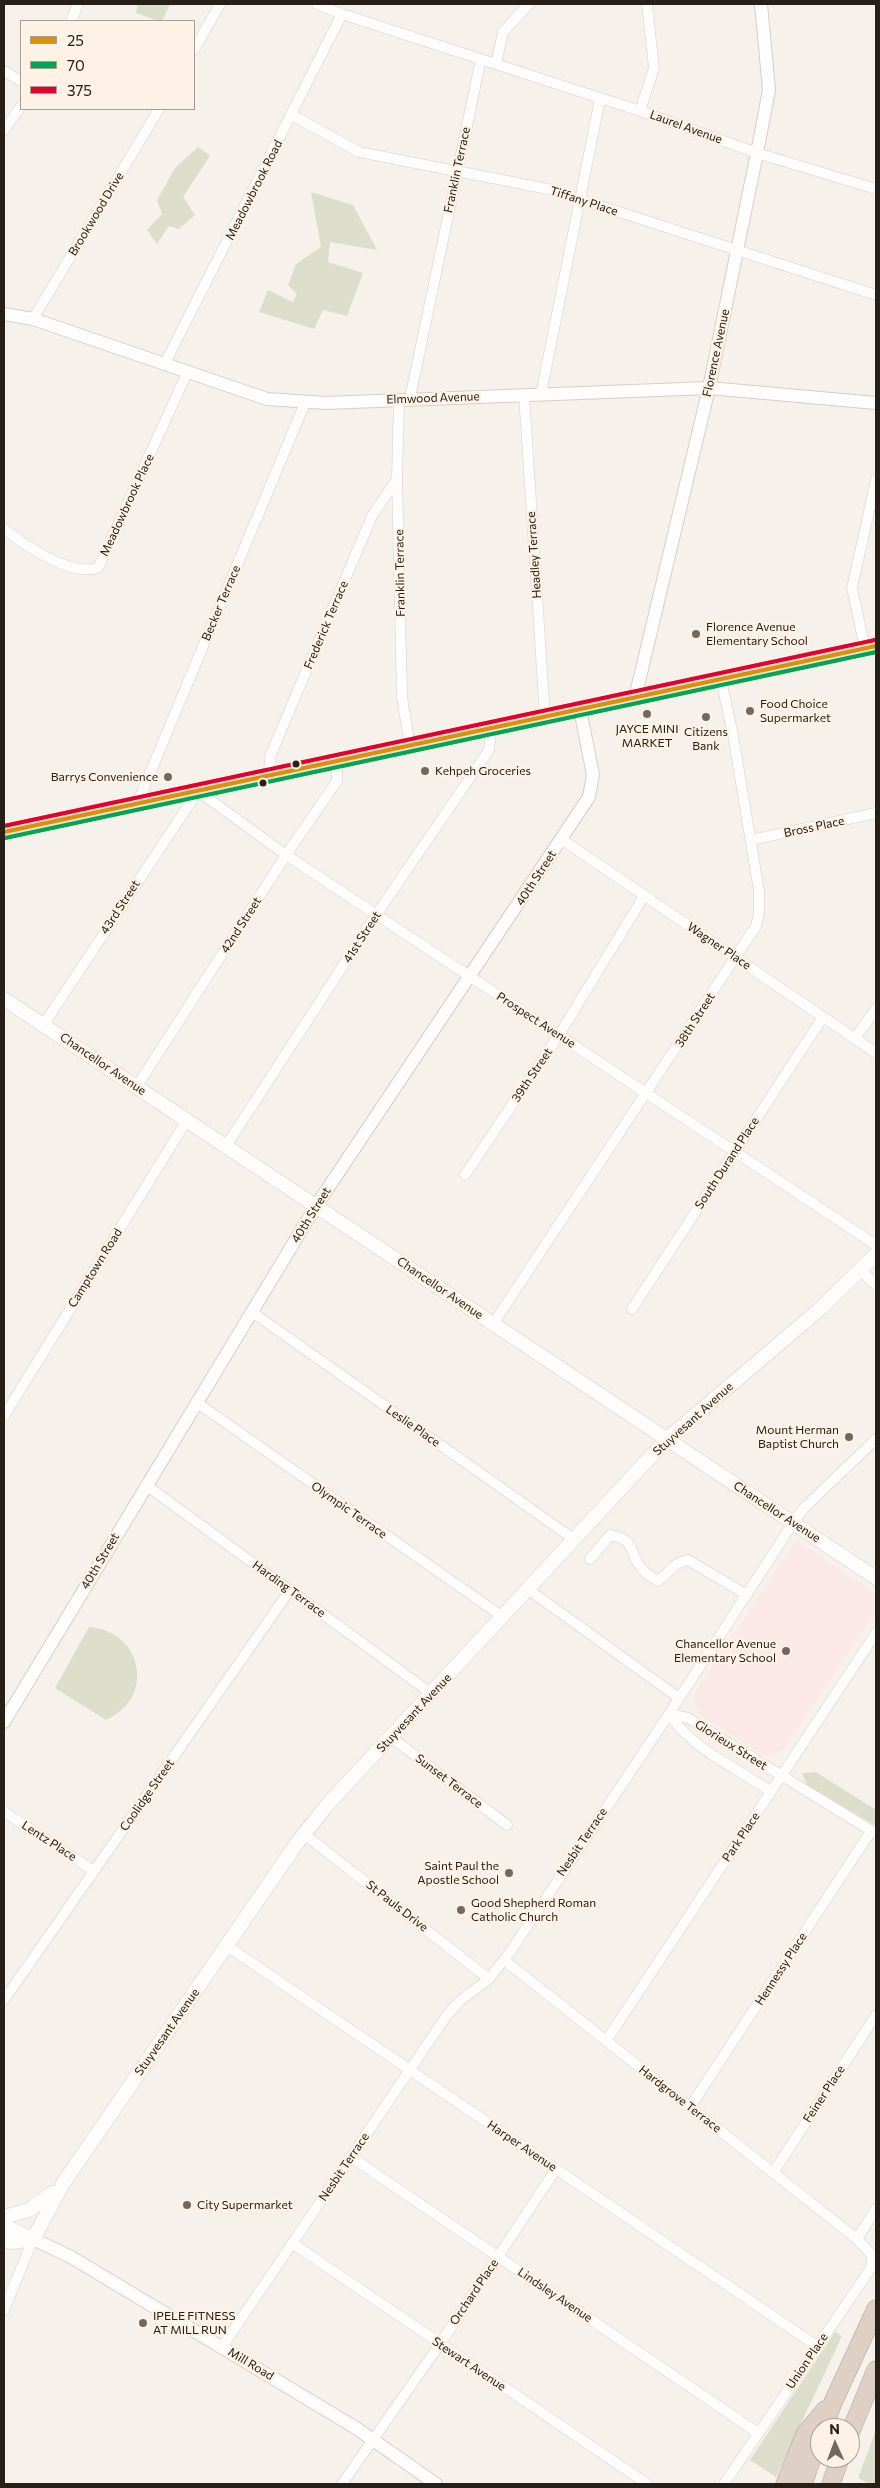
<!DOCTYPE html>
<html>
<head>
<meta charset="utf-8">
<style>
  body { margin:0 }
  #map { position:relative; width:880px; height:2488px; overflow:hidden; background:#f7f1eb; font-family:Commissioner,sans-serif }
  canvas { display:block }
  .frame { position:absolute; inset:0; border:5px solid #272018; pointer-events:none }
  .legend { position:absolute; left:20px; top:20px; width:175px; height:90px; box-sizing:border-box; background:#fdf2e5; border:1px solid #a79e93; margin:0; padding:6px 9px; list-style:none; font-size:15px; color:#272018 }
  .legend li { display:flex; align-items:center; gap:10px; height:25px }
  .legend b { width:25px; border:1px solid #a79e93 }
  .north { position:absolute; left:810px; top:2418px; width:50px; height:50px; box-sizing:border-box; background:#fdf2e5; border:1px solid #a79e93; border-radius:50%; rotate:358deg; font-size:14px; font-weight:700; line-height:20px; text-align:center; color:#272018 }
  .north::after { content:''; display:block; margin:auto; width:18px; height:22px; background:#706962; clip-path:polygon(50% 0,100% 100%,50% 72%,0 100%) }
</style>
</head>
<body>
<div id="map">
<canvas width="880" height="2488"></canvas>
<div class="frame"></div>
<ul class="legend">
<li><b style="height:6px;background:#d89204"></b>25</li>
<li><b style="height:6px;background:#00a651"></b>70</li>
<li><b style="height:6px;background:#e4002b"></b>375</li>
</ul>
<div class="north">N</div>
</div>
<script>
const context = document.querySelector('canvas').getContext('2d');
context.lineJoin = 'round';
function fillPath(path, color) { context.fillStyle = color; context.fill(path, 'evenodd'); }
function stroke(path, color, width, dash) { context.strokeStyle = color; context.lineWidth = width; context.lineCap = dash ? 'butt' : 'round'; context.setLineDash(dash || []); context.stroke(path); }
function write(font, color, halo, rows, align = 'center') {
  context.font = font + ' Commissioner,sans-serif'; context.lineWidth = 4.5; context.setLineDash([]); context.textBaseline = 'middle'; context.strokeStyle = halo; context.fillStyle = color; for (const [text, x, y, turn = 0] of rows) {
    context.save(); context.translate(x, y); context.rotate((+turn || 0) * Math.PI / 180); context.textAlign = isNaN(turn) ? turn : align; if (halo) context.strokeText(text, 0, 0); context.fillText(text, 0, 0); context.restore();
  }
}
fillPath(new Path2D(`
  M796,1540L876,1594V1612L785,1748L776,1754L763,1755L700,1715L695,1705L694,1694Z`), '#fbe9e7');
fillPath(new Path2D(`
  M138,4H170L162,21H159L136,13Z
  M198,147L210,156L183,197L195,215L179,229L169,226L157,244L147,230L162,214L157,200L175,168Z
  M311,192L353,205L377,250L330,242L328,262L363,273L347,316L323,310L314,329L259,312L268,290L293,302L297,294L288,285L296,264L321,247Z
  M89,1627C143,1631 156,1698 106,1720L55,1688Z
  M816,1772L876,1810V1826L807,1785L802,1773Z
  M835,2332L842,2336L776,2477L750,2460Z
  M876,2430V2484H869L858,2478Z`), '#dcdecb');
const minor = new Path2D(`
  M317,4L342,14L640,111L757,153L876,189
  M71,21L78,4
  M194,50L220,4
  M496,64L503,32L529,4
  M4,71L21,81
  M640,111L654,68L647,4
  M292,115L359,152L548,189L876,295
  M4,130L21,106
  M33,319L159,109
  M164,365L342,14
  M524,394L545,717
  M541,394L600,99
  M410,398L481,59
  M399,399L397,479L402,697L410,746
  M4,529C26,546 69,576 98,568L187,373
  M865,649L852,588L876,480
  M268,776L271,754L372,516L397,479
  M137,804L305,403
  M561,839L876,1053
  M751,840L876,813
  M44,1024L198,791L286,855L876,1245
  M855,1038L876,1009
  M137,1086L286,855L337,781V761
  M226,1146L376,915L489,750L491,728
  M465,1175L559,1035L644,896
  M860,1270L876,1285
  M632,1309L823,1017
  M252,1312L575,1540
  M493,1324L756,926L759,913V891L733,735L721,679
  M196,1402L503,1617
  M4,1416L187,1120
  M146,1485L432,1694
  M590,1559L610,1535C636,1539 628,1551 640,1566C644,1573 651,1577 658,1581C669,1573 674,1562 688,1560L747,1595
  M529,1590L679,1698
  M669,1714L688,1718L875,1833
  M669,1714C695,1752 735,1766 771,1792
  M392,1738L507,1825
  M4,1812L94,1871
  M304,1834L489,1979
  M227,1946L817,2346
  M504,1960L857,2239L872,2255L871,2268L724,2484
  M4,2000L290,1590
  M606,2041L876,1633
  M690,2107L871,1831
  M351,2157L758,2433
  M773,2173L876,2015
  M857,2239L876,2209
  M292,2243L647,2484
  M4,2310L33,2239
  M222,2347L447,2015L461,2000L489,1979L510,1952L669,1714L793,1523L804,1508L876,1439
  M342,2484L440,2344L556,2169`);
const tertiary = new Path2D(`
  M4,314L33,319L267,399L326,403L709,388L876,403
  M635,698L709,388L757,153L769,90L761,4
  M4,1722L316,1206L589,797L593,775L580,709
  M33,2239L71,2257L356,2428L436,2484`);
const secondary = new Path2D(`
  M4,999L876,1578
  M4,2217L29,2210L52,2193
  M4,2226L33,2239
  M33,2239L64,2182L297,1843L328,1804L667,1439L820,1309L876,1254
  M4,2241L13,2242L32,2239`);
const primary = new Path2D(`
  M4,832L876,646`);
const motorway = new Path2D(`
  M823,2428L834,2400L876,2309
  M850,2433L876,2370
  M785,2484L805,2434L825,2410
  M803,2484L820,2435
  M831,2484L840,2458`);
stroke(minor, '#d5cfc8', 11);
stroke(tertiary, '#d5cfc8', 14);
stroke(secondary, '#d5cfc8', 15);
stroke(primary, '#b09e90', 16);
stroke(motorway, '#b09e90', 19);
stroke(minor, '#fefdfc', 10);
stroke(tertiary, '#fefdfc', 12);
stroke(secondary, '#fefdfc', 14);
stroke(primary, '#ebe2db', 15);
stroke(motorway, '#ded0c5', 18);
stroke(new Path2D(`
  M4,832L876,646`), '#d89204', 4);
stroke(new Path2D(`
  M5,838L876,652`), '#00a651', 4);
stroke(new Path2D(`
  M4,826L875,640`), '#e4002b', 4);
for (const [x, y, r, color] of [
  [696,634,5,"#706962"],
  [750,711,5,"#706962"],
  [647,714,5,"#706962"],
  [706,717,5,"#706962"],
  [296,764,4.5,"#272018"],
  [425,771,5,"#706962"],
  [168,777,5,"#706962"],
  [263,783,4.5,"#272018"],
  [849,1437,5,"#706962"],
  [786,1651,5,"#706962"],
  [509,1873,5,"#706962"],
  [461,1910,5,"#706962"],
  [187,2205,5,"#706962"],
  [143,2323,5,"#706962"]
]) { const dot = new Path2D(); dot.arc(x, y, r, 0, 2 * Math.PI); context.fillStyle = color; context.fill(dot); stroke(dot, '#fdf2e5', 2); }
write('12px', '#272018', '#fdf2e5', [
  ["Laurel Avenue",686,127,20],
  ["Franklin Terrace",457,170,-78],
  ["Meadowbrook Road",254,190,-63],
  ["Tiffany Place",584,201,18],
  ["Brookwood Drive",96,214,-59],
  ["Florence Avenue",716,353,-78],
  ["Elmwood Avenue",433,398,-2],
  ["Meadowbrook Place",127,505,-65],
  ["Headley Terrace",534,555,-94],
  ["Franklin Terrace",400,573,-91],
  ["Becker Terrace",221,603,-67],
  ["Frederick Terrace",326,625,-67],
  ["Bross Place",814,827,-12],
  ["40th Street",536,878,-57],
  ["43rd Street",120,907,-57],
  ["42nd Street",241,925,-57],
  ["41st Street",362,937,-57],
  ["Wagner Place",719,946,34],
  ["Prospect Avenue",536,1020,33],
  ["38th Street",695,1020,-57],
  ["Chancellor Avenue",103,1064,34],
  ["39th Street",532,1075,-56],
  ["South Durand Place",727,1163,-57],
  ["40th Street",311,1215,-58],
  ["Camptown Road",95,1268,-58],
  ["Chancellor Avenue",440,1288,34],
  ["Stuyvesant Avenue",693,1419,-42],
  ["Leslie Place",413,1426,35],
  ["Olympic Terrace",349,1510,35],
  ["Chancellor Avenue",777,1512,33],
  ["40th Street",100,1561,-59],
  ["Harding Terrace",289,1589,36],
  ["Stuyvesant Avenue",414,1713,-47],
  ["Glorieux Street",731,1745,32],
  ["Sunset Terrace",449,1781,37],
  ["Coolidge Street",147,1795,-55],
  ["Park Place",741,1837,-56],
  ["Lentz Place",49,1841,33],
  ["Nesbit Terrace",582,1842,-56],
  ["St Pauls Drive",397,1906,38],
  ["Hennessy Place",781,1969,-57],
  ["Stuyvesant Avenue",167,2032,-55],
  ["Feiner Place",824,2094,-57],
  ["Hardgrove Terrace",680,2099,38],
  ["Harper Avenue",522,2146,34],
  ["Nesbit Terrace",344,2167,-56],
  ["Orchard Place",474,2292,-56],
  ["Lindsley Avenue",555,2295,34],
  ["Union Place",807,2361,-56],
  ["Mill Road",251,2364,31],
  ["Stewart Avenue",469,2364,34]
]);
write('12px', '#272018', '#fdf2e5', [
  ["Florence Avenue",706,627],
  ["Elementary School",706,641],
  ["Food Choice",760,704],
  ["Supermarket",760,718],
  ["JAYCE MINI",647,729,"center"],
  ["MARKET",647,743,"center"],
  ["Citizens",706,732,"center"],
  ["Bank",706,746,"center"],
  ["Kehpeh Groceries",435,771],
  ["Barrys Convenience",158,777,"right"],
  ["Mount Herman",839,1430,"right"],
  ["Baptist Church",839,1444,"right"],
  ["Chancellor Avenue",776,1644,"right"],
  ["Elementary School",776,1658,"right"],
  ["Saint Paul the",499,1866,"right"],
  ["Apostle School",499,1880,"right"],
  ["Good Shepherd Roman",471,1903],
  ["Catholic Church",471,1917],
  ["City Supermarket",197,2205],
  ["IPELE FITNESS",153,2316],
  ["AT MILL RUN",153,2330]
], 'left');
</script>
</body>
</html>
